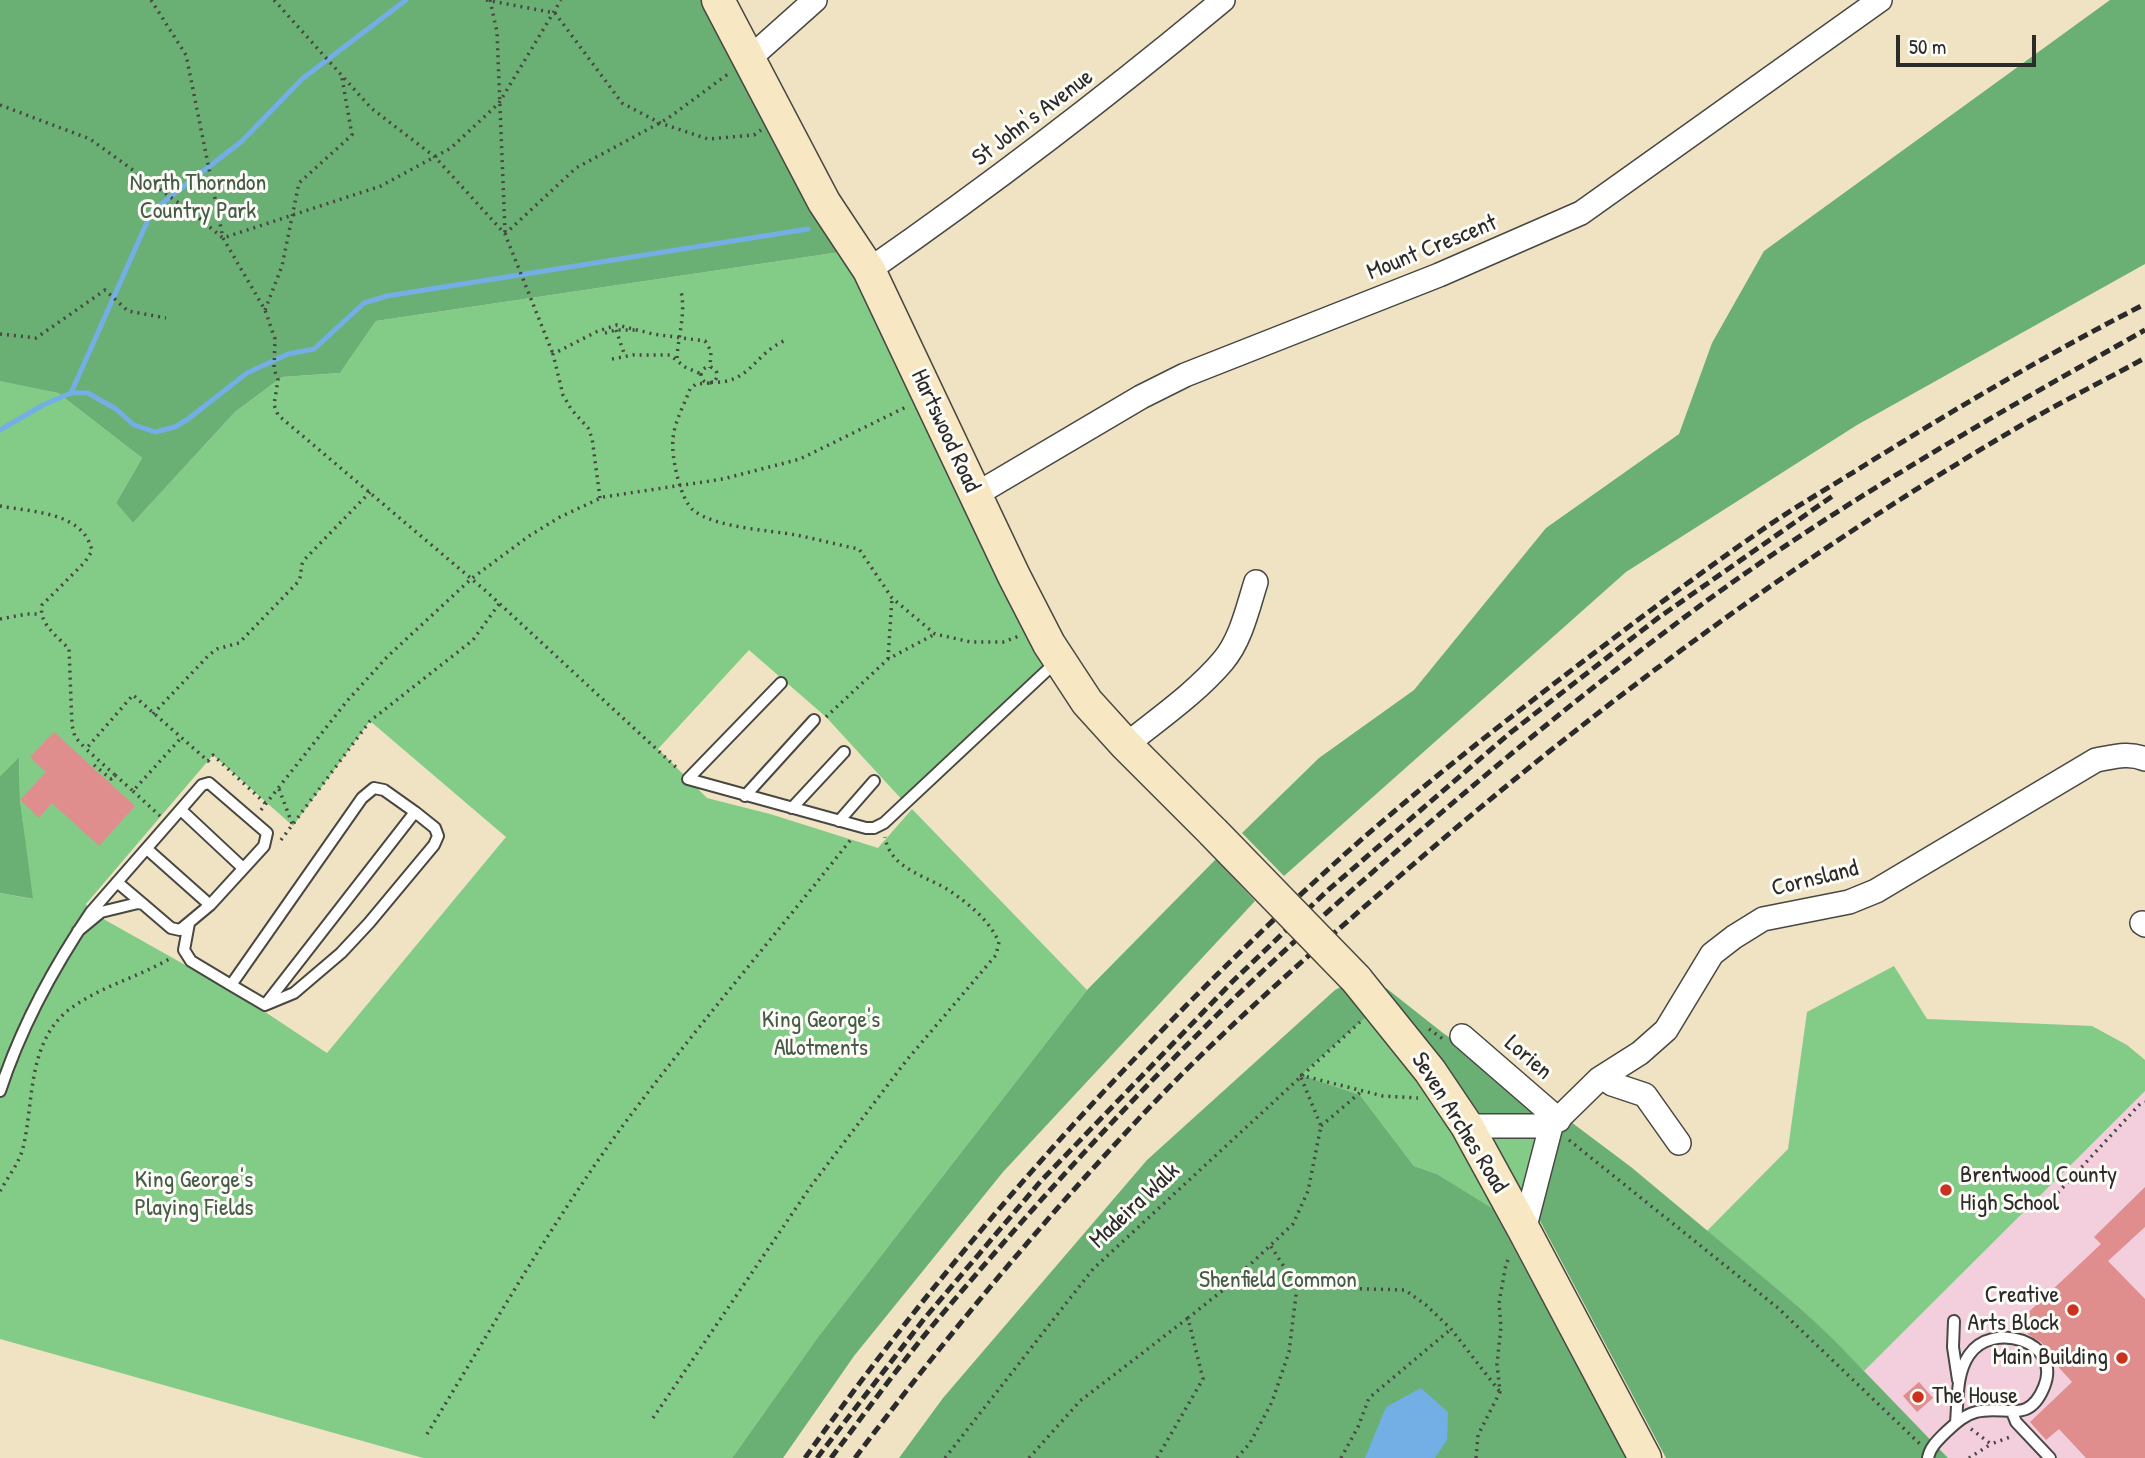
<!DOCTYPE html>
<html>
<head>
<meta charset="utf-8">
<style>
  body { margin:0 }
  #map { position:relative; width:2145px; height:1458px; overflow:hidden; background:#efe3c4; font-family:"Patrick Hand",sans-serif }
  canvas { display:block }
  .scale { position:absolute; left:1896px; top:35px; width:140px; height:32px; box-sizing:border-box; border:4px solid #2b2b2b; border-top:0; padding-left:9px; font-size:21px; line-height:24px; white-space:nowrap; color:#2b2b2b; -webkit-text-stroke:5px #fdfcf7; paint-order:stroke }
</style>
</head>
<body>
<div id="map">
<canvas width="2145" height="1458"></canvas>
<div class="scale">50 m</div>
</div>
<script>
const context = document.querySelector('canvas').getContext('2d');
context.lineJoin = 'round';
function fillPath(path, color) { context.fillStyle = color; context.fill(path, 'evenodd'); }
function stroke(path, color, width, dash) { context.strokeStyle = color; context.lineWidth = width; context.lineCap = dash ? 'butt' : 'round'; context.setLineDash(dash || []); context.stroke(path); }
function write(font, color, halo, rows, align = 'center') {
  context.font = font + ' "Patrick Hand",sans-serif'; context.lineWidth = 6; context.setLineDash([]); context.textBaseline = 'middle'; context.strokeStyle = halo; context.fillStyle = color; for (const [text, x, y, turn = 0] of rows) {
    context.save(); context.translate(x, y); context.rotate((+turn || 0) * Math.PI / 180); context.textAlign = isNaN(turn) ? turn : align; if (halo) context.strokeText(text, 0, 0); context.fillText(text, 0, 0); context.restore();
  }
}
fillPath(new Path2D(`
  M1894,966L1927,1019L2092,1026L2127,1045L2145,1060V1458H1948L1815,1321L1707,1231L1788,1149L1807,1012Z`), '#f3cfde');
fillPath(new Path2D(`
  M847,251L1059,660L905,803L826,717L749,650L658,749L707,798L770,814L878,848L912,809L1087,990L818,1337L732,1458H423L0,1339V893L32,899L20,800L19,757L0,776V380L58,393L142,458L116,503L133,523L235,412L282,377L340,373L376,321ZM370,721L506,837L327,1053L244,998L91,912L86,904L213,755L293,826Z
  M1894,966L1927,1019L2092,1026L2127,1045L2145,1060V1091L1864,1371L1800,1308L1707,1231L1788,1149L1807,1012Z
  M1378,1005L1551,1126L1524,1230L1437,1174L1414,1166L1360,1095L1300,1075Z`), '#83cc88');
fillPath(new Path2D(`
  M0,0H716L847,251L376,321L340,373L282,377L235,412L133,523L116,503L142,458L58,393L0,381Z
  M2110,0H2145V264L1857,425L1626,572L1284,876L1242,833L1319,758L1414,690L1546,528L1679,434L1712,343L1764,251Z
  M19,757L20,800L33,899L0,893V776Z
  M1216,859L1255,901L1003,1172L854,1356L783,1458H732L818,1337L1087,990Z
  M1356,979L1379,1005L1386,988L1443,1033L1567,1119L1631,1167L1800,1308L1834,1340L1948,1458H1666L1531,1204L1551,1126H1467L1378,1006L1301,1075L1360,1095L1414,1166L1437,1174L1493,1209L1579,1370L1631,1458H899L943,1398L1147,1160L1335,990Z`), '#6ab074');
fillPath(new Path2D(`
  M1421,1388L1448,1412L1447,1440L1435,1458H1365L1386,1407Z`), '#73aee4');
stroke(new Path2D(`
  M71,393L152,211L242,141L302,79L406,0
  M0,430L43,405L71,393H88L116,409L134,425L155,432L175,427L188,419L247,373L288,354L314,349L364,303L387,296L808,229`), '#73aee4', 5);
fillPath(new Path2D(`
  M54,732L135,806L99,846L52,803L39,818L20,800L46,772L30,757Z
  M2145,1187V1227L2108,1261L2145,1299V1458H2086L2059,1429L2046,1440L2030,1422L2072,1382L2053,1361L2050,1353L2041,1342L2029,1335L2017,1323L2101,1244L2094,1237Z
  M1919,1382L1933,1398L1917,1412L1903,1396Z`), '#e08d8d');
const lane = new Path2D(`
  M781,683L688,779L866,828H874L884,823L1057,661
  M745,796L814,720
  M792,808L844,752
  M181,810L243,868
  M839,821L874,781
  M147,849L210,905
  M117,882L143,904
  M189,923L184,950L191,961L231,985L362,798L374,788L384,790L415,812L265,1005L294,993L341,953L369,923L434,845L438,836L435,828L415,812
  M231,985L265,1005
  M0,1091C21,1027 53,968 91,912L202,785L209,783L267,833L264,846L210,905L180,930L171,928L143,904L138,903L101,912L78,931
  M1954,1321L1953,1347L1958,1380
  M2012,1412L2016,1422L2050,1458
  M1928,1458C1930,1447 1938,1440 1946,1432C1955,1424 1964,1415 1976,1412C2005,1404 2028,1426 2044,1387C2063,1341 1992,1320 1969,1355C1956,1374 1958,1400 1956,1422`);
const street = new Path2D(`
  M750,58L815,0
  M869,270C991,185 1109,95 1223,0
  M975,495L1141,397L1185,375L1439,275L1581,213L1880,0
  M1126,745C1158,719 1196,693 1223,661C1241,640 1248,607 1256,582
  M2142,923L2145,925
  M1462,1036L1559,1120
  M1599,1079H1605L1612,1084L1645,1095L1679,1143
  M1467,1126H1551
  M1524,1230L1551,1126L1599,1079L1640,1053L1666,1030L1712,954L1734,937L1763,919L1849,902L1876,891L2096,760C2113,757 2129,752 2145,759`);
const secondary = new Path2D(`
  M718,0L824,202L869,270L1014,576L1049,644L1087,702L1126,745L1213,832
  M1356,979L1430,1071L1467,1126L1524,1230L1645,1458`);
stroke(lane, '#484742', 14);
stroke(street, '#484742', 26);
stroke(secondary, '#484742', 35);
stroke(new Path2D(`
  M151,0L186,55L223,238L265,310L275,339L274,369L278,380L274,405L278,415L487,592L679,770
  M274,0L371,108L435,157L505,234L553,354
  M486,0L555,13L622,103L660,123L708,139L754,135L761,130
  M490,0L497,32L505,232
  M0,105L90,139L194,214L223,238L381,186L451,148L499,103L561,0
  M505,234L576,168L667,119L728,74
  M265,310L282,266L299,183L352,135L342,78
  M616,330L625,356
  M605,333L616,330H637
  M0,334L36,338L105,290L128,311L166,318
  M677,358C678,336 686,314 681,291
  M612,359L633,355H670L685,367L701,374
  M701 375a8 8 0 1 1 16 0a8 8 0 1 1-16 0Z
  M711,382C750,385 754,353 786,340
  M709,383L696,384L690,389C684,405 674,423 673,439C671,456 680,499 693,510C715,528 769,530 796,535C817,539 838,545 859,549L892,598L935,634L971,642H1003L1019,636
  M600,498L592,438L588,428L571,409L563,395L553,354L598,331L617,325L653,334L705,341L711,351L710,368
  M0,506C32,512 84,512 92,551L85,562L42,605C38,623 57,636 69,649L72,725L75,737L86,749
  M0,619L27,614H40
  M888,659L892,598
  M153,714L209,655L217,649L239,643L298,582C303,574 299,568 304,560L370,492
  M826,717L888,659L935,634
  M94,765L111,779L115,775L86,749L133,695L208,761L213,755L266,804
  M115,775L133,791L181,738
  M279,789L293,826
  M133,791L160,816
  M261,810L347,701L387,657L471,579L529,536L560,517L603,497L723,479L800,459L908,406
  M281,840L370,721L473,640L499,604
  M1429,1029L1443,1039
  M1300,1075L1383,1096L1418,1098
  M1321,1126L1362,1091
  M1569,1140L1778,1308L1920,1444
  M0,1191C8,1177 19,1163 23,1148C34,1103 27,1046 66,1012C97,987 137,978 171,958
  M2053,1198L2140,1104L2145,1102
  M1297,1287L1405,1290L1426,1305L1451,1329L1500,1392
  M653,1418L811,1186L906,1061L996,955L999,942C988,919 970,905 950,891C927,876 890,869 885,837
  M1971,1429L1991,1444L2013,1436
  M427,1434C492,1328 553,1220 627,1120C699,1024 778,932 852,838
  M945,1458L1093,1269L1360,1022
  M1029,1458L1080,1401L1188,1318
  M1157,1458L1203,1379L1188,1318L1222,1291L1293,1224L1308,1191L1321,1126L1300,1075
  M1237,1458L1250,1443L1272,1402L1289,1352L1297,1287L1270,1245
  M1341,1458L1358,1427L1369,1398L1451,1329
  M1476,1458L1478,1435L1500,1392L1497,1364L1501,1327L1499,1303L1506,1264L1510,1256
  M1969,1458L1991,1444`), '#484742', 3.5, [2, 5]);
stroke(lane, '#fff', 10);
stroke(street, '#fff', 23);
stroke(secondary, '#f7e8c3', 32);
stroke(new Path2D(`
  M805,1458C958,1242 1139,1041 1335,863C1408,797 1486,736 1564,676C1628,627 1693,578 1759,532C1793,508 1830,487 1865,465C1957,408 2049,353 2145,304
  M817,1458L924,1319L1040,1182L1233,981L1327,891L1510,733L1658,618L1834,495
  M831,1458C866,1412 900,1364 938,1319C1021,1221 1107,1124 1198,1034C1261,970 1330,909 1398,850C1497,764 1599,680 1705,602C1845,500 1995,415 2145,330
  M855,1458C946,1337 1043,1220 1147,1110C1222,1031 1304,959 1386,888C1586,713 1802,553 2032,419C2069,398 2107,379 2145,358`), '#2b2b2b', 5, [10, 5]);
const secondaryBridge = new Path2D(`
  M1213,832L1356,979`);
stroke(secondaryBridge, '#484742', 35, []);
stroke(secondaryBridge, '#f7e8c3', 32);
for (const [x, y, r, color] of [
  [1946,1190,7,"#c8321e"],
  [2073,1310,7,"#c8321e"],
  [2122,1358,7,"#c8321e"],
  [1918,1397,7,"#c8321e"]
]) { const dot = new Path2D(); dot.arc(x, y, r, 0, 2 * Math.PI); context.fillStyle = color; context.fill(dot); stroke(dot, '#fdfcf7', 2.5); }
write('24px', '#2b2b2b', '#fdfcf7', [
  ["St John's Avenue",1033,118,-37],
  ["Mount Crescent",1432,248,-22],
  ["Hartswood Road",945,431,65],
  ["Cornsland",1815,879,-14],
  ["Lorien",1528,1058,41],
  ["Seven Arches Road",1459,1123,58],
  ["Madeira Walk",1135,1206,-43]
]);
write('24px', '#455b47', '#fdfcf7', [
  ["North Thorndon",198,184],
  ["Country Park",198,212],
  ["King George's",821,1021],
  ["Allotments",821,1049],
  ["King George's",194,1181],
  ["Playing Fields",194,1209],
  ["Shenfield Common",1278,1281]
]);
write('24px', '#2b2b2b', '#fdfcf7', [
  ["Brentwood County",1960,1176],
  ["High School",1960,1204],
  ["Creative",2059,1296,"right"],
  ["Arts Block",2059,1324,"right"],
  ["Main Building",2108,1358,"right"],
  ["The House",1932,1397]
], 'left');
</script>
</body>
</html>
